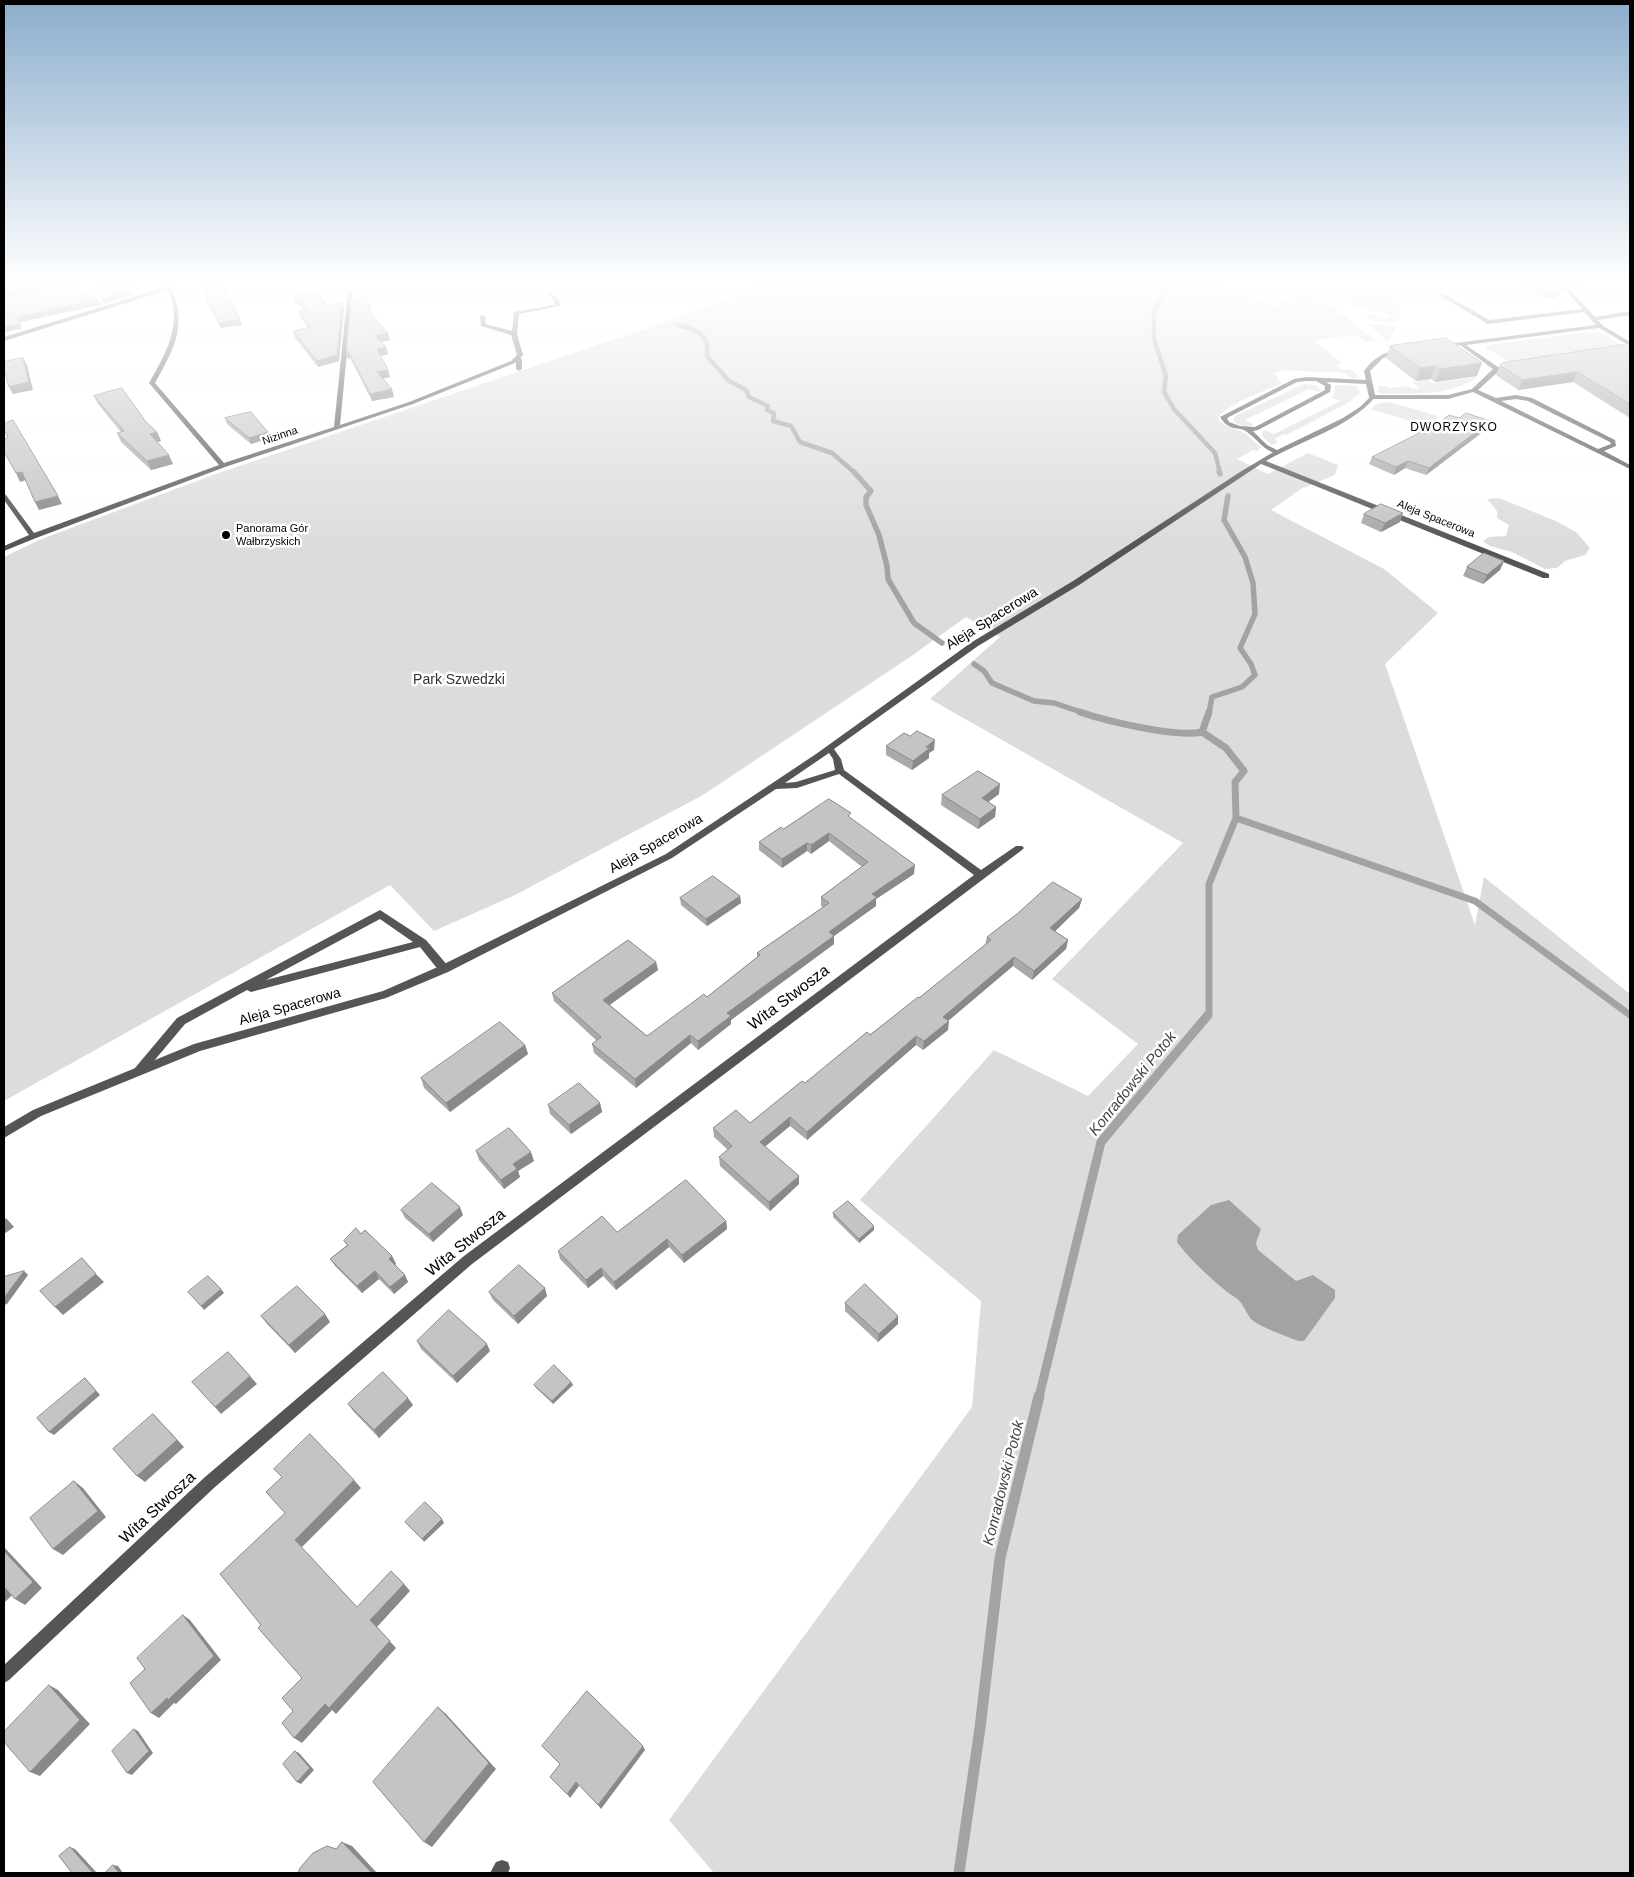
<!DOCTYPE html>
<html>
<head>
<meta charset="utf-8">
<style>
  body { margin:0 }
  #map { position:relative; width:1634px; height:1877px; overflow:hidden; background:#fff; font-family:Helvetica,sans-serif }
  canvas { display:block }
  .frame { position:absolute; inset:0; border:5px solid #000; pointer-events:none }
</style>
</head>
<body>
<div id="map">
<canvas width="1634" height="1877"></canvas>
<div class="frame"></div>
</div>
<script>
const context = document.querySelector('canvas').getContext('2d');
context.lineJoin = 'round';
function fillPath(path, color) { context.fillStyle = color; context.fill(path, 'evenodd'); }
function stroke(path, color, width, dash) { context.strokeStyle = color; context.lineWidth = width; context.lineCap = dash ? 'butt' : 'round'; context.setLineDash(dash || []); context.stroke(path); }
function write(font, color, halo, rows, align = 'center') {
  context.font = font + ' Helvetica,sans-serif'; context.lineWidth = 5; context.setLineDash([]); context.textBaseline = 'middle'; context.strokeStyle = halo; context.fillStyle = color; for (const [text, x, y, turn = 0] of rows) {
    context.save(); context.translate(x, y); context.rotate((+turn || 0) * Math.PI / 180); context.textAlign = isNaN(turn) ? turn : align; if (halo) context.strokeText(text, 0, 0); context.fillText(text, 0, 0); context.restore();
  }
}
fillPath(new Path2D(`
  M762,282H1221L1208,294C1231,293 1256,294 1275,308L1282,300L1312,292L1319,297L1315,300L1325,302L1340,312L1376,341L1365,342L1355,335L1314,340L1342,363L1336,365L1344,370L1350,369L1357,375V378L1348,377L1346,373L1281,370L1272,374L1278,377V380L1282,383C1265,391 1226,404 1218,418C1225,430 1236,427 1246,434C1251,438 1255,443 1262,447L1256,451L1253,450L1237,459L1268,474L1308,453L1338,465L1335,475L1301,489L1271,510L1384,569L1438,613L1385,664L1475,925L1484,877L1630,994V1873H714L669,1820L972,1407L981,1301L860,1200L994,1050L1088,1096L1138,1044L1052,979L1183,843L930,699L1000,637L966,617L910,657L703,795L515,895L434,931L390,885L4,1101V557L39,540L213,475L671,320L736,296Z
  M1348,288L1400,294L1399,322H1376L1361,314H1375V316L1386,319L1390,316C1382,310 1366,311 1355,306C1348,303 1341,296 1334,292L1328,293L1324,290Z
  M1368,324L1397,326L1388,342Z
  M1588,332L1602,333L1623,346L1511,363L1486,348V346L1489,345Z
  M1477,377C1450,397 1413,393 1381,394L1377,392L1379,386H1386L1389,388L1408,386L1413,389L1420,388L1412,382L1428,380L1433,383Z
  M1304,384L1316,385L1321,390L1319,392L1309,389L1245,420L1254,425C1248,427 1240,426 1234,422L1235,416Z
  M1337,385L1357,386L1360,393L1346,404L1286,435L1284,434L1274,439L1278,442L1272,445L1262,436V433L1265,430L1274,434L1340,401L1331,397L1335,394L1334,387Z
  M1388,402L1435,415L1438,418L1423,427L1407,420L1370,409L1377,404Z
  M1499,498L1556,521L1576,532L1590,548L1585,555L1565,561L1557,568L1545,569L1512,552L1490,546L1483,541L1489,537L1506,536L1509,525L1497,518V511L1487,499Z`), '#dcdcdc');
fillPath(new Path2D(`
  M1229,1200L1261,1229L1256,1243L1258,1250L1296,1281L1313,1275L1335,1290V1298L1304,1341H1299C1287,1337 1261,1327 1252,1320C1246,1314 1243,1302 1236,1298C1221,1289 1187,1257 1177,1242L1178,1235L1211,1205Z`), '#a3a3a3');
stroke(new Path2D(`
  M1171,282L1166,287L1154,313V339L1166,376L1164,392L1174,409L1215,453L1220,473
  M677,325C696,329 710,334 707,356L729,381L746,390L749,397L768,406L767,410L774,413L773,421L791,426L800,442L832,453L855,473`), '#a3a3a3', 4.5);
stroke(new Path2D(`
  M854,472L871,491L866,497V505L879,535L887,566L888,579L914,623L942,643
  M1219,472L1220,474
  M974,664L984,671L992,683L1034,701L1054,703L1084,713
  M1209,713L1212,697L1242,687L1255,675L1251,664L1240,648L1255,614L1253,583L1245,557L1224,520L1228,496`), '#a3a3a3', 5.5);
stroke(new Path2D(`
  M1080,712C1106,721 1177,738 1202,732
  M1236,818L1475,901L1630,1015
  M1207,1016L1209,1013V884L1236,818L1235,782L1244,771L1226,748L1202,732L1209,712`), '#a3a3a3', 7);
stroke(new Path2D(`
  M1039,1397L1101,1142L1208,1015`), '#a3a3a3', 9);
stroke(new Path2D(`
  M959,1873L980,1728L1000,1558L1039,1396`), '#a3a3a3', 11);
fillPath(new Path2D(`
  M1558,282H1563L1595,317L1630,311V315L1598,320L1602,325L1630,342V346L1599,328L1466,345L1498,367L1511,365L1514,367L1499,371L1478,390L1496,398L1516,395L1532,398L1615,440L1616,446L1604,451L1630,465V469L1473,392L1448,399H1372L1369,397L1366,384L1326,382L1331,385L1330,392L1258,430L1253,431L1267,445L1279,451L1280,452L1277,454C1262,449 1259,441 1247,432C1238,425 1230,433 1220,417L1294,379L1306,377L1366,380L1364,371C1374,357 1384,352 1401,349L1403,350V352L1383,358L1370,371L1375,395H1448L1472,389L1493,369L1460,345L1442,348L1440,347V345L1596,325L1584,312L1488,324L1439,295V293H1443L1489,320L1582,309ZM1306,381H1316L1325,386V390L1255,427L1240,426L1229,422L1227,418L1297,382ZM1516,399L1528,401L1610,442L1611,444L1598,449L1501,401Z
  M519,357L522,359V369L519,371L516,369V359Z
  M380,910L426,940L448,966L449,969L448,972H440L420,947L251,992L247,990L185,1024L143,1074L139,1075L135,1074L134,1071L135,1068L177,1018ZM380,919L413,942L266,980Z`), '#555');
fillPath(new Path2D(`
  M72,282H79L57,289L54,287Z
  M163,282H168C189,321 176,346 155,383L224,463L334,427L348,289L353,290L340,425L409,402L511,361L517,355L511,335L481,326L480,315L485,316L486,324L512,331L514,312L554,305V300L549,296V294H553L559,299L560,306L519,314L517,334L523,355L515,363L413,404L225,467L36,538L4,551V546L29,535L4,500V494L6,495L34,533L219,465L149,383C165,355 184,323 168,290L4,341V337L166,287Z
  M1372,395L1375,397C1351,427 1300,441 1266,461L1549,574V578H1543L1261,464L1079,585L978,646L834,749L841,759L844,770L981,870L1016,846H1022L1024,848L1022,850L472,1264L215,1487L9,1680L4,1683V1665L205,1477L464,1256L974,875L839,774L797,788L776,789L672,858L448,972L386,998L200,1051L41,1116L4,1138V1127L33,1110L194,1044L383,991L440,966L666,854L816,754L972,642L1073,581L1240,472L1275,451L1343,418L1360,407ZM829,753L833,759L835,770L796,782L785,783Z
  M502,1860L508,1862L510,1868L508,1873H490L496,1862Z`), '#555');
fillPath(new Path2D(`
  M1521,282H1564L1567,285L1564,292L1553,298L1545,299L1520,284Z
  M1565,282H1582L1571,288Z
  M201,284L242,325L221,328L209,306L207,300H208Z
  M293,294L327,306L344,309L339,361L318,367L295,338L293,331L308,328L301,318L299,312L304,311L295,301Z
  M372,315L388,333L390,340L382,342L388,354L380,356L390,377L383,379L394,397L372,401L350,358L348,359L346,351Z
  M1630,344V418L1573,382L1518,390L1496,375L1500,365Z
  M1390,346L1477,376L1435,382L1431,379L1416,381L1386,358Z
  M94,396L146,422L157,432L161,441L157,442L173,464L151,470L121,442L117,433L121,432L98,404Z
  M225,418L270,438L251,444L227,424Z
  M1488,428L1426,475L1405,468L1394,475L1369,464L1372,457L1425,434Z
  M1364,514L1400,522L1381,532L1361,523Z
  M1504,561L1500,570L1483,584L1463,576L1467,567Z
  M886,746L934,750L929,753V758L912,770L886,755Z
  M999,794L988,802L996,807L995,817L978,829L941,805L942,795Z
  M851,818L914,874L876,899V906L834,936V944L731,1020V1024L698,1050L691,1043L636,1088L594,1053L592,1044L597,1041L554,1001L552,993L656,962L658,970L610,1005L647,1036L707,997L757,957V953L823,907L821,906V897L862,867L829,841L811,854L807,851L782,868L759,850V842L783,829Z
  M740,896L741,903L707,926L681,905L680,898Z
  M1082,899L1079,908L1055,931L1068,940L1066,949L1032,980L1013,966L948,1021V1030L923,1050L916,1045L807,1140L790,1126L765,1147L799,1184L770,1211L720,1166L719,1157L728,1150L714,1137L713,1128L750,1123L919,998L985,945L987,937Z
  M525,1045L528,1054L450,1112L424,1088L421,1078Z
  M600,1103L602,1112L571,1134L550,1114L548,1105Z
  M476,1151L534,1161L518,1171L520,1177L504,1189L479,1160Z
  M401,1210L463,1215L433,1242L405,1218Z
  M833,1213L874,1230L859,1243L833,1217Z
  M726,1221L727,1229L684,1263L669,1247L616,1290L603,1276L588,1288L560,1259L558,1251L617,1232Z
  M361,1234L392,1256L396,1264L395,1265L405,1275L408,1282L394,1294L379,1279L362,1293L335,1266L330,1259L347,1245L344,1241Z
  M489,1292L547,1296L518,1324L493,1300Z
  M845,1303L898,1324L878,1342L845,1311Z
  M261,1316L330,1322L295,1353L267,1324Z
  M417,1341L490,1351L457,1383L421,1349Z
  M571,1382L573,1385L553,1404L536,1388L534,1385Z
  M348,1404L413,1405L379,1438L353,1411Z`), '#a9a9a9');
fillPath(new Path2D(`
  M1574,282H1582L1571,288Z
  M42,283L44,288L4,299V293Z
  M1567,285L1564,292L1553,298L1545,299L1548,293Z
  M132,291L134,295L104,304L102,300Z
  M98,300L101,305L20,322L22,329L4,332V327L17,317Z
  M342,303L344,309L339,361L318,367L317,361Z
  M240,319L242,325L221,328L219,323Z
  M388,333L390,340L377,343L375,336Z
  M386,347L388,354L378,357L377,349Z
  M346,351H348L350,358L348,359Z
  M23,358L27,365L33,390L13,394L9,387Z
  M1482,363L1477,376L1435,382L1440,369Z
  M1435,366L1431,379L1416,381L1420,368Z
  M388,370L390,377L379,379L377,372Z
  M1577,372L1573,382L1518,390L1522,380Z
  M392,389L394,397L372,401L370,394Z
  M1490,421L1488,428L1426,475L1429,468Z
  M157,432L161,441L154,443L150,434Z
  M268,432L270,438L251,444L249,438Z
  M169,455L173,464L151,470L147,461Z
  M1408,461L1405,468L1394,475L1396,467Z
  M22,472L26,480L20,482L16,473Z
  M58,496L62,504L39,510L35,502Z
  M1403,513L1400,522L1381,532L1385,523Z
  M1504,561L1500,570L1483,584L1487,575Z
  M935,740L934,750L929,753V758L912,770L913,761L926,747Z
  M1000,784L999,794L980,808L982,798Z
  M996,807L995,817L978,829L980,819Z
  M829,833V841L811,854V845Z
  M807,843V851L782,868V859Z
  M915,865L914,874L876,899V906L834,936V944L731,1020V1024L698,1050V1041L727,1013L829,932L872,894Z
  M740,896L741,903L707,926L706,919Z
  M1082,899L1079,908L1048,938L1050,928Z
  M1068,940L1066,949L1032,980L1034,971Z
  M1014,957L1013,966L942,1026L943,1017Z
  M656,962L658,970L605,1008L603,1000Z
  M949,1021L948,1030L923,1050L924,1041Z
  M690,1035L691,1043L636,1088L635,1079Z
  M916,1036V1045L807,1140V1132Z
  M525,1045L528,1054L450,1112L446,1103Z
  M600,1103L602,1112L571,1134L569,1125Z
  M790,1117V1126L760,1150V1142Z
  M531,1152L534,1161L518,1171L520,1177L504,1189L501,1180L513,1164Z
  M799,1176V1184L770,1211L769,1202Z
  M460,1207L463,1215L433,1242L429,1234Z
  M6,1218L14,1227L4,1234V1220Z
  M726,1221L727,1229L684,1263L682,1255Z
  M874,1226V1230L859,1243V1239Z
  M667,1239L669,1247L616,1290L614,1282Z
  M392,1256L396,1264L393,1267L389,1259Z
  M601,1268L603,1276L588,1288L586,1280Z
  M24,1271L28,1275L7,1304L4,1305V1298Z
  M375,1271L379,1279L362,1293L357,1286Z
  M96,1274L104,1282L63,1315L55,1307Z
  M405,1275L408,1282L394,1294L390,1287Z
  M545,1288L547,1296L518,1324L514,1316Z
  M221,1289L224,1293L204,1310L201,1306Z
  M325,1314L330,1322L295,1353L289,1345Z
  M898,1316V1324L878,1342L879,1334Z
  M487,1344L490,1351L457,1383L453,1376Z
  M250,1376L257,1384L221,1414L215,1407Z
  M85,1378L100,1395L54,1435L49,1432Z
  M571,1382L573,1385L553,1404L552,1401Z
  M408,1398L413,1405L379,1438L374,1430Z
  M153,1414L184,1447L145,1482L137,1476Z
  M354,1480L361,1488L302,1547L295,1540Z
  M74,1481L83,1488L106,1517L63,1555L53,1549Z
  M442,1519L444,1523L424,1542L422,1539Z
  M4,1547L42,1588L25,1605L15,1599L4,1551Z
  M404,1584L410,1591L377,1627L396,1648L336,1714L332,1710L302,1743L294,1738L370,1620Z
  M4,1587L14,1593L4,1603Z
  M183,1615L190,1620L221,1660L176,1704L174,1703L159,1718L151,1713L167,1698Z
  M49,1685L58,1690L90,1724L40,1776L30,1772Z
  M438,1707L446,1714L496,1769L432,1847L424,1842Z
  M134,1729L138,1731L153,1753L132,1775L127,1773Z
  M643,1746L645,1750L601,1809L598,1805Z
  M295,1751L299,1753L314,1770L301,1784L297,1782Z
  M576,1782L579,1786L570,1798L567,1794Z
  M342,1842L352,1846L377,1873H372Z
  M70,1847L75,1849L97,1873H93Z
  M113,1865L118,1866L123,1873H119Z`), '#898989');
const building = new Path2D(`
  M67,282L98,300L17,317L20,324L4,327V301Z
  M127,282L132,291L102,300L96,288Z
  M216,282H220L240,319L219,323L207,300H209L201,284Z
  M1529,282H1564L1567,285L1556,292L1548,293Z
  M42,283L4,293V289Z
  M316,290L327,306L342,303L337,355L317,361L293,331L311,327L299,312L307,310L293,294Z
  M367,297L372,315L388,333L375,336L386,347L377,349L388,370L377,372L392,389L370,394L348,351H346L351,300Z
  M1446,338L1482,363L1440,369L1435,366L1420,368L1390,346Z
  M1630,344V404L1577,372L1522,380L1500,365L1502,363Z
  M23,358L29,382L9,387L4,370V362Z
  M122,388L146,422L157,432L150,434L169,455L147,461L117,433L124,431L94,396Z
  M251,412L268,432L249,438L225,418Z
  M1466,413L1490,421L1429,468L1408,461L1396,467L1372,457L1421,432L1425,434L1449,415L1459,418Z
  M13,420L58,496L35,502L22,472L16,473L4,452V439L8,438L4,429V424Z
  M1381,504L1403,513L1385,523L1364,514Z
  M1484,553L1504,561L1487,575L1467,567Z
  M917,731L935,740L926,747L930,748L913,761L886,746L904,733L910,736Z
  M978,771L1000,784L982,798L996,807L980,819L942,795Z
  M829,799L851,813L848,816L915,865L872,894L877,897L829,932L834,936L727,1013L731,1016L698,1041L690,1035L635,1079L592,1044L601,1037L552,993L628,940L656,962L603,1000L647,1036L704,994L707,997L760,955L757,953L829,903L821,897L868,862L829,833L811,845L807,843L782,859L759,842L781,827L783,829Z
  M713,876L740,896L706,919L680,898Z
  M1053,882L1082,899L1050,928L1068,940L1034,971L1014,957L943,1017L949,1021L924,1041L916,1036L807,1132L790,1117L760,1142L799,1176L769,1202L719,1157L732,1146L713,1128L736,1110L750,1123L802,1081L805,1083L867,1032L870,1035L918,997L919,998L991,940L987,937L1017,914Z
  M500,1022L525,1045L446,1103L421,1078Z
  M579,1083L600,1103L569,1125L548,1105Z
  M509,1128L531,1152L513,1164L517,1169L501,1180L476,1151Z
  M686,1180L726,1221L682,1255L667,1239L614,1282L601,1268L586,1280L558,1251L602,1216L617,1232Z
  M432,1183L460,1207L429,1234L401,1210Z
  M848,1201L874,1226L859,1239L833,1213Z
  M356,1228L361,1234L365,1230L392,1256L389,1259L405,1275L390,1287L375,1271L357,1286L330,1259L348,1245L344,1241Z
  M82,1258L96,1274L55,1307L40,1291Z
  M519,1265L545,1288L514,1316L489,1292Z
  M24,1271L4,1298V1277Z
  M208,1276L221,1289L201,1306L188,1292Z
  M865,1284L898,1316L879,1334L845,1303Z
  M297,1286L325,1314L289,1345L261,1316Z
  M449,1310L487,1344L453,1376L417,1341Z
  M228,1352L250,1376L215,1407L192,1382Z
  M554,1365L571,1382L552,1401L534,1385Z
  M383,1372L408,1398L374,1430L348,1404Z
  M85,1378L96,1391L49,1432L37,1418Z
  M153,1414L177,1440L137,1476L113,1449Z
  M310,1434L354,1480L295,1540L357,1607L391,1571L404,1584L370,1620L390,1641L329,1708L325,1704L294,1738L282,1723L293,1711L282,1698L302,1678L258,1628L261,1625L220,1574L285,1513L266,1492L282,1477L274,1469Z
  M74,1481L98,1511L53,1549L30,1518Z
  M425,1502L442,1519L422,1539L405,1522Z
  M4,1551L33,1582L15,1599L4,1587Z
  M183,1615L214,1656L168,1700L167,1698L151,1713L130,1683L145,1669L137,1658Z
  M49,1685L80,1720L30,1772L4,1742V1732Z
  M587,1691L643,1746L598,1805L576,1782L567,1794L550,1777L560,1764L542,1746Z
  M438,1707L489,1763L424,1842L373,1782Z
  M134,1729L149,1751L127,1773L112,1751Z
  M295,1751L310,1768L297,1782L283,1764Z
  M342,1842L372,1873H298L300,1868L313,1853L327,1846L336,1849Z
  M70,1847L93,1873H72L59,1856Z
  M113,1865L119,1873H105Z`);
fillPath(building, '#c4c4c4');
stroke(building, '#898989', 1);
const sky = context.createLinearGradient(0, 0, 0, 544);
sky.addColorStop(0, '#8cadcc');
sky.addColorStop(0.52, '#fff');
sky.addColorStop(1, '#ffffff00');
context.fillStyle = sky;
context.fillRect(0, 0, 1634, 544);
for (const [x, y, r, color] of [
  [226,535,5,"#000"]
]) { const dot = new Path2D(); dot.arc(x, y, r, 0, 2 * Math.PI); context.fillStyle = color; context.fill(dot); stroke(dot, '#fff', 2); }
write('11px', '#000', '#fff', [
  ["Nizinna",280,436,-19],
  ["Aleja Spacerowa",1436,519,22]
]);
write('11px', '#000', '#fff', [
  ["Panorama Gór",236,529],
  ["Wałbrzyskich",236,542]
], 'left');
context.letterSpacing = '1px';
write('12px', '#000', '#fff', [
  ["DWORZYSKO",1454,428]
]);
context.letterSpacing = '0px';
write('14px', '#000', '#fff', [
  ["Aleja Spacerowa",992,619,-32],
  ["Aleja Spacerowa",656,844,-30],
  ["Aleja Spacerowa",290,1007,-16]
]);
write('14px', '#333', '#fff', [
  ["Park Szwedzki",459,680]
]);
write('italic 15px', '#444', '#fff', [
  ["Konradowski Potok",1133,1084,-51],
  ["Konradowski Potok",1004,1483,-76]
]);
write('16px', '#000', '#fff', [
  ["Wita Stwosza",789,998,-37],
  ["Wita Stwosza",466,1243,-39],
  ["Wita Stwosza",158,1508,-43]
]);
</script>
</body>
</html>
